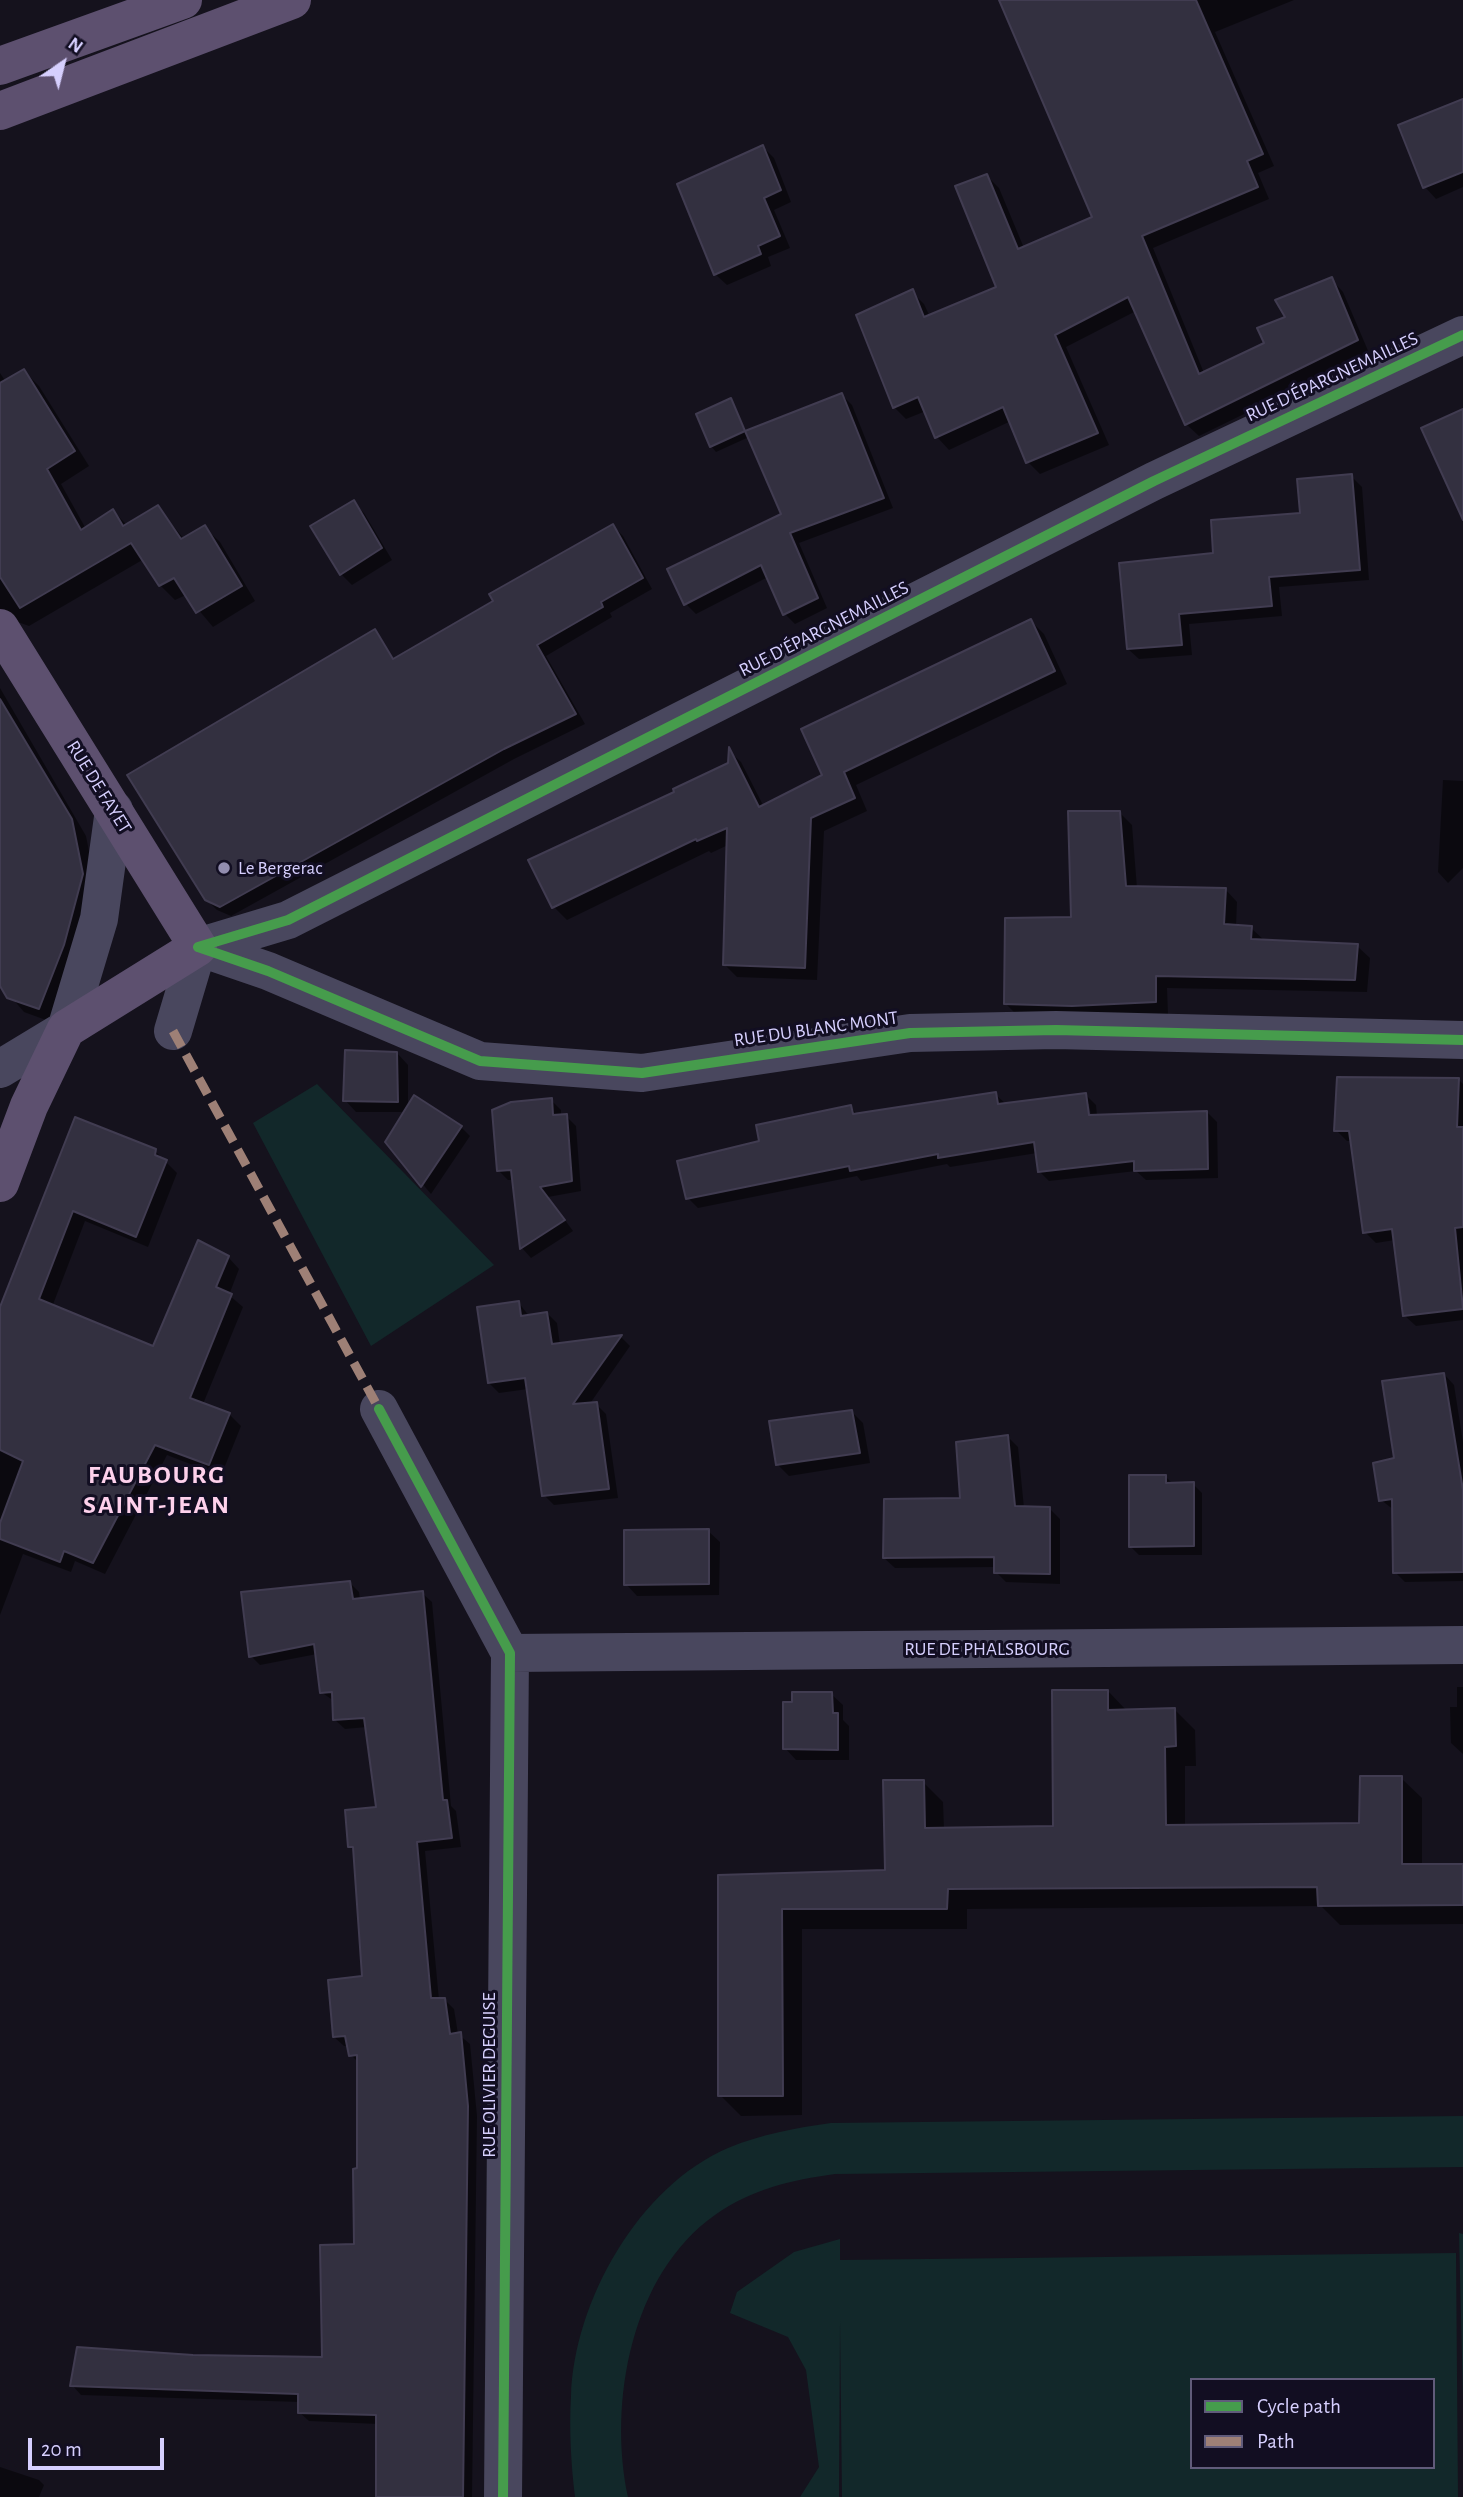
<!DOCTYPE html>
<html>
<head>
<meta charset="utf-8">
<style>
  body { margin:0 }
  #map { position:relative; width:1463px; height:2497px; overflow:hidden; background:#15121d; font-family:"Alegreya Sans",sans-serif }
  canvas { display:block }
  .legend { position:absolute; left:1190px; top:2378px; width:245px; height:91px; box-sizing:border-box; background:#120e22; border:2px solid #605b7a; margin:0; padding:9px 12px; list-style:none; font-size:21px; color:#d6cffe }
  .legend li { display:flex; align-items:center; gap:14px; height:35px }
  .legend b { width:35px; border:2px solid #605b7a }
  .north { position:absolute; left:28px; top:28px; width:70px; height:70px; -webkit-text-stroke:5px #120e22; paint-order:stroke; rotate:35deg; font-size:19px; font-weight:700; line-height:28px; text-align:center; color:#d6cffe }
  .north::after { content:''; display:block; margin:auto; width:24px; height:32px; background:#d6cffe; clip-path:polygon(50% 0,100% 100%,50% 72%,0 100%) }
  .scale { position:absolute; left:28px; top:2438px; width:136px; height:32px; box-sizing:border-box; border:4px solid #d6cffe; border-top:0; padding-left:9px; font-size:21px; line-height:24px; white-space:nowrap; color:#d6cffe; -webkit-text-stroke:5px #120e22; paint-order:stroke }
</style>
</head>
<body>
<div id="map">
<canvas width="1463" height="2497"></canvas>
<ul class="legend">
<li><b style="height:9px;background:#469c4c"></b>Cycle path</li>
<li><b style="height:9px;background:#9e8076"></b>Path</li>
</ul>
<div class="north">N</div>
<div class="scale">20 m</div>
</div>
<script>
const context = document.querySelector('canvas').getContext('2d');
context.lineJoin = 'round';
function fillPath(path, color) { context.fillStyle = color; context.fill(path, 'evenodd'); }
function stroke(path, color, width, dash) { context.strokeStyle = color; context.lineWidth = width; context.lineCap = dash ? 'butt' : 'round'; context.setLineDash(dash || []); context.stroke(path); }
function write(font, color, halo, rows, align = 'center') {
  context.font = font + ' "Alegreya Sans",sans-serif'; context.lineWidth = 6; context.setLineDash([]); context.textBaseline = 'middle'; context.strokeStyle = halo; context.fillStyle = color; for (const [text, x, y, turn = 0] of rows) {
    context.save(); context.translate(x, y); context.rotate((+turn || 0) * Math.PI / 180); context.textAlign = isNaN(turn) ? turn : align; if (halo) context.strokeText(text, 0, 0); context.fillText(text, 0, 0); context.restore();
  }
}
fillPath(new Path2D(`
  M317,1084L494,1265L371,1346L253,1123Z
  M1463,2116V2167L835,2174C791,2180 752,2189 715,2215C631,2274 608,2403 628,2497H575C571,2464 569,2429 571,2396C574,2301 639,2186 728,2148C762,2134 795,2128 831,2123Z
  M1459,2233L1463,2234V2400Z
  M840,2239V2260L1456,2253L1458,2497H842L840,2321L839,2497H800L819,2467L806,2370L788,2337L730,2313L737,2292L794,2252ZM1192,2380H1433V2467H1192Z`), '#12282a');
fillPath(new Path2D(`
  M1001,0H1294L1215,32L1274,166L1258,173L1269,199L1153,248L1204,373L1266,344L1287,318L1331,279L1343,292L1369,353L1199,436L1186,424L1136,311L1066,347L1109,445L1040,474L1028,462L1011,421L949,450L937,437L926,411L906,419L894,407L912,292L924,304L930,317L999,288L987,176L999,188L1024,248L1094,218Z
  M1463,101V187L1436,199L1425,187L1400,126Z
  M763,147L774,158L791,202L774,210L790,248L768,257L771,266L727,285L715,274Z
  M24,371L39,386L89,466L61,484L86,529L113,511L127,525L158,507L184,539L204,527L220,542L255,601L213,627L186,595L175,600L160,585L144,559L29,626L15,621L0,628V580L5,577L0,569V373L6,382Z
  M842,395L852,405L893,508L799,543L827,608L795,624L785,614L768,577L696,614L686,604L669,569L783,515L749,437L716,452L711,446L730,401L747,432Z
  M1351,476L1362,487L1369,580L1279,587L1282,616L1189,624L1192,655L1139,659L1128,649L1215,555L1302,514Z
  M353,502L364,513L392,560L352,585L341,574Z
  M613,526L623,536L652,589L610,613L612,617L546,656L585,724L514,759L231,916L217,910L206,899L374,632L395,660L495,602Z
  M1031,621L1044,634L1067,684L856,785L867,811L824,831L817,980L737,977L725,965L728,845L711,853L709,851L567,920L554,907L676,793L730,764V752L741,762L764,807L825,775Z
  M0,688L86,836L97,891L54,1023L24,1012L0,984Z
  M1443,780L1463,781V868L1448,883L1438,872Z
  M1119,812L1132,825L1137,888L1225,889L1237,902L1236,927L1251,928L1264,940L1357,946L1370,958L1367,992L1167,988L1168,1014L1018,1016L1005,1003L1072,919Z
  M397,1053L408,1065V1108L461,1127L470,1136L431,1194L387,1142L405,1112H356L345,1100Z
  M1458,1079L1463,1084V1320L1416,1326L1405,1316L1395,1240L1376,1243L1365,1232L1352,1141H1347L1336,1130Z
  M995,1094L1006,1104L1086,1095L1096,1105L1097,1116L1207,1112L1217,1122L1218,1178L1146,1180L1136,1171L1049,1181L1039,1171L1037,1153L950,1167L947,1164L861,1181L857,1176L698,1208L688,1198L761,1142L850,1107L858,1115ZM1086,1104H1089L1092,1123L1088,1124Z
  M551,1100L561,1110V1116H566L576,1126L581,1191L548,1197L573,1231L531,1258L522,1248L514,1180H508L498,1170Z
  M76,1119L155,1151L177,1173L148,1247L85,1221L52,1307L154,1349L228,1257L239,1269L229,1295L243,1307L203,1404L229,1414L241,1426L221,1476L167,1455L105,1574L75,1561L71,1572L23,1554L0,1615V1309Z
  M519,1303L529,1316L547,1313L557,1323L560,1345L621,1337L630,1346L589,1405L596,1404L606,1414L618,1498L554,1505L544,1495L528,1389L499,1393L489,1383Z
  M1444,1374L1454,1385L1463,1442V1581L1405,1582L1395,1572L1394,1510L1381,1500L1395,1460Z
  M852,1412L863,1423L870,1463L789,1476L778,1465Z
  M1008,1437L1018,1447L1024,1508H1049L1060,1519V1584L1006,1582L996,1572V1567L895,1568L884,1558L962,1500Z
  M1166,1477L1173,1484H1193L1202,1493V1555H1139L1130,1546Z
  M708,1531L720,1542L719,1595L637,1596L626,1584Z
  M350,1583L359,1592L360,1600L422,1593L432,1602L451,1806L456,1811L461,1847L425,1851L439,2000L444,1999L454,2009L458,2034L470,2044L477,2116L472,2497H377L378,2424L309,2421L299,2412L300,2402L81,2395L72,2385L193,2357L324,2359L355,2246L359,2063L351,2055L349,2046H344L334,2037L364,1978L355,1851L350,1847L378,1808L367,1727L345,1729L335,1720L334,1701L321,1692L317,1654L260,1665L251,1656Z
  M1457,1687H1463V1754L1451,1743L1450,1707H1457Z
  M1108,1691L1127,1711L1175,1710L1195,1730L1196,1766H1185V1826L1361,1825L1401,1778L1422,1798V1866H1463V1924L1340,1925L1321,1906L967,1909V1929H802V2115L741,2116L720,2095L719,1877L887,1871L923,1782L943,1802L944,1829L1055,1828Z
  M831,1694L843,1705V1720L849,1726V1760H796L785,1748L794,1703Z
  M0,2467L39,2480L44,2485L39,2497H0Z`), '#0007');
const building = new Path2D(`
  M999,0H1196L1263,154L1247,161L1258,187L1142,236L1199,374L1264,343L1257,328L1285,317L1275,300L1332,277L1358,340L1185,425L1128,297L1055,335L1098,433L1026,463L1003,407L935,438L918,397L893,408L856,315L913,289L924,317L996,287L955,186L987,174L1018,249L1092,217Z
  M1463,99V172L1423,188L1398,125Z
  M763,145L781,190L764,198L780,236L758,246L761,254L714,275L677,184Z
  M24,369L75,451L47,469L81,530L113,509L123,526L158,505L181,539L205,525L242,586L196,613L174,578L159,586L131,543L20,608L0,577V383Z
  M842,393L884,498L790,533L818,598L783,615L761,565L684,605L667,569L781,514L745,431Z
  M731,398L745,431L710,447L696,414Z
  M1463,409V520L1421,428Z
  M1352,474L1360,570L1269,577L1272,606L1179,614L1182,645L1127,649L1119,563L1213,553L1211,520L1300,513L1297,479Z
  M354,500L382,548L340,575L310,526Z
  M613,524L643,578L601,602L603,607L537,645L576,714L504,749L220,907L205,900L127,775L375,629L393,659L493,601L489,594Z
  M1031,619L1055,671L844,772L855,798L811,818L805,968L723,965L727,828L697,841L696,839L552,908L528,860L674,792L673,789L728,763L729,747L759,807L822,775L801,729Z
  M0,699L72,819L83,874L64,945L39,1009L7,998L0,986Z
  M1068,811H1120L1126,886L1226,888L1224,924L1252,926L1251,939L1358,944L1355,980L1156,976V1002L1072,1006L1004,1004L1005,918L1071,917Z
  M345,1050L397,1052L398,1102L343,1101Z
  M1337,1077L1459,1078L1457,1127H1463V1227L1455,1228L1463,1309L1403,1316L1392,1229L1363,1233L1349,1131H1334Z
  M996,1092L998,1104L1086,1093L1089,1115L1207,1111L1208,1169L1134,1171V1161L1038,1172L1034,1142L938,1158V1154L850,1171L849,1166L686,1199L677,1161L759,1141L756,1125L851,1105L853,1114Z
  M414,1095L462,1126L421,1187L385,1142Z
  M552,1098L553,1115L567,1114L572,1181L540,1187L565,1220L520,1249L511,1170L497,1171L492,1110L511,1102Z
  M75,1117L156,1149L155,1155L167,1160L136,1237L73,1211L39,1299L153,1346L198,1240L229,1256L216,1287L232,1294L190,1398L230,1413L209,1465L155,1445L93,1563L64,1551L60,1562L0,1539V1523L23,1461L0,1450V1307Z
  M519,1301L521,1316L547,1312L552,1344L622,1335L573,1404L597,1402L609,1489L542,1496L525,1378L488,1383L477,1307Z
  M1444,1373L1463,1490V1572L1393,1573L1392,1499L1379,1501L1373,1463L1394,1458L1382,1381Z
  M852,1410L860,1453L776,1465L769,1421Z
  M1008,1435L1015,1506L1050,1507V1574L994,1573V1557L883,1558L884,1499L960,1498L956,1442Z
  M1129,1475H1166V1483L1194,1482V1546L1129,1547Z
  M709,1529V1584L624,1585V1530Z
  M350,1581L353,1599L423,1591L443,1800H447L452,1838L417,1842L431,1998H445L450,2034L461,2032L468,2106L463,2497H376V2415L298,2413V2394L70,2386L77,2347L193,2355L322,2357L320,2245L354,2244L353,2169L357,2168V2055L349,2056L345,2036L333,2037L328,1980L362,1976L353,1847H348L345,1810L376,1807L364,1718L333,1720L332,1692L320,1693L314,1644L249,1657L241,1592Z
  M1052,1690H1108V1710L1175,1708L1176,1746L1165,1747L1166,1825L1359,1823L1360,1776H1402V1864H1463V1905L1318,1906L1317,1887L948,1889L947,1909H782L783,2096H718V1875L885,1870L883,1780H924L925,1828L1053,1826Z
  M792,1692H832L833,1713H838V1750L783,1749V1702H792Z`);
fillPath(building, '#333040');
stroke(building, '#413c51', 2);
stroke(new Path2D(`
  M198,947L288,920L1154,481L1463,335
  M198,947L268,971L480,1061L642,1073L910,1033L1056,1030L1463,1040
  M173,1031L198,947
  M0,1069L66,1029L99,919L114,810
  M379,1409L510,1653L503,2497
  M510,1653L1463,1645`), '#49475e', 38);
stroke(new Path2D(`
  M0,66L183,0
  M0,111L292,0
  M0,628L198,947L66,1029L29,1106L0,1183`), '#5d506f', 38);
stroke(new Path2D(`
  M173,1031L379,1409`), '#9e8076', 9, [18, 9]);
stroke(new Path2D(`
  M198,947L288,920L1154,481L1463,335
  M198,947L268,971L480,1061L642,1073L910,1033L1056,1030L1463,1040
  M379,1409L510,1653L503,2497`), '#469c4c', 10);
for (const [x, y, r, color] of [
  [224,868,7,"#928daf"]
]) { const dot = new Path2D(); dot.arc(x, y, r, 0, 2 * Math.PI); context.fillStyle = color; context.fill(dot); stroke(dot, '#120e22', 2.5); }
write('19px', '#d6cffe', '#120e22', [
  ["RUE D'ÉPARGNEMAILLES",1332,377,-25],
  ["RUE D'ÉPARGNEMAILLES",824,629,-27],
  ["RUE DE FAYET",99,787,58],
  ["RUE DU BLANC MONT",816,1029,-8],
  ["RUE DE PHALSBOURG",987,1649],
  ["RUE OLIVIER DEGUISE",489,2075,-90]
]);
write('19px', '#d6cffe', '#120e22', [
  ["Le Bergerac",238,868]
], 'left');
context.letterSpacing = '2px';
write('bold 26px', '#fed1ec', '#120e22', [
  ["FAUBOURG",157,1475],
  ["SAINT-JEAN",157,1505]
]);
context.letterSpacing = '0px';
</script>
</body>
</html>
